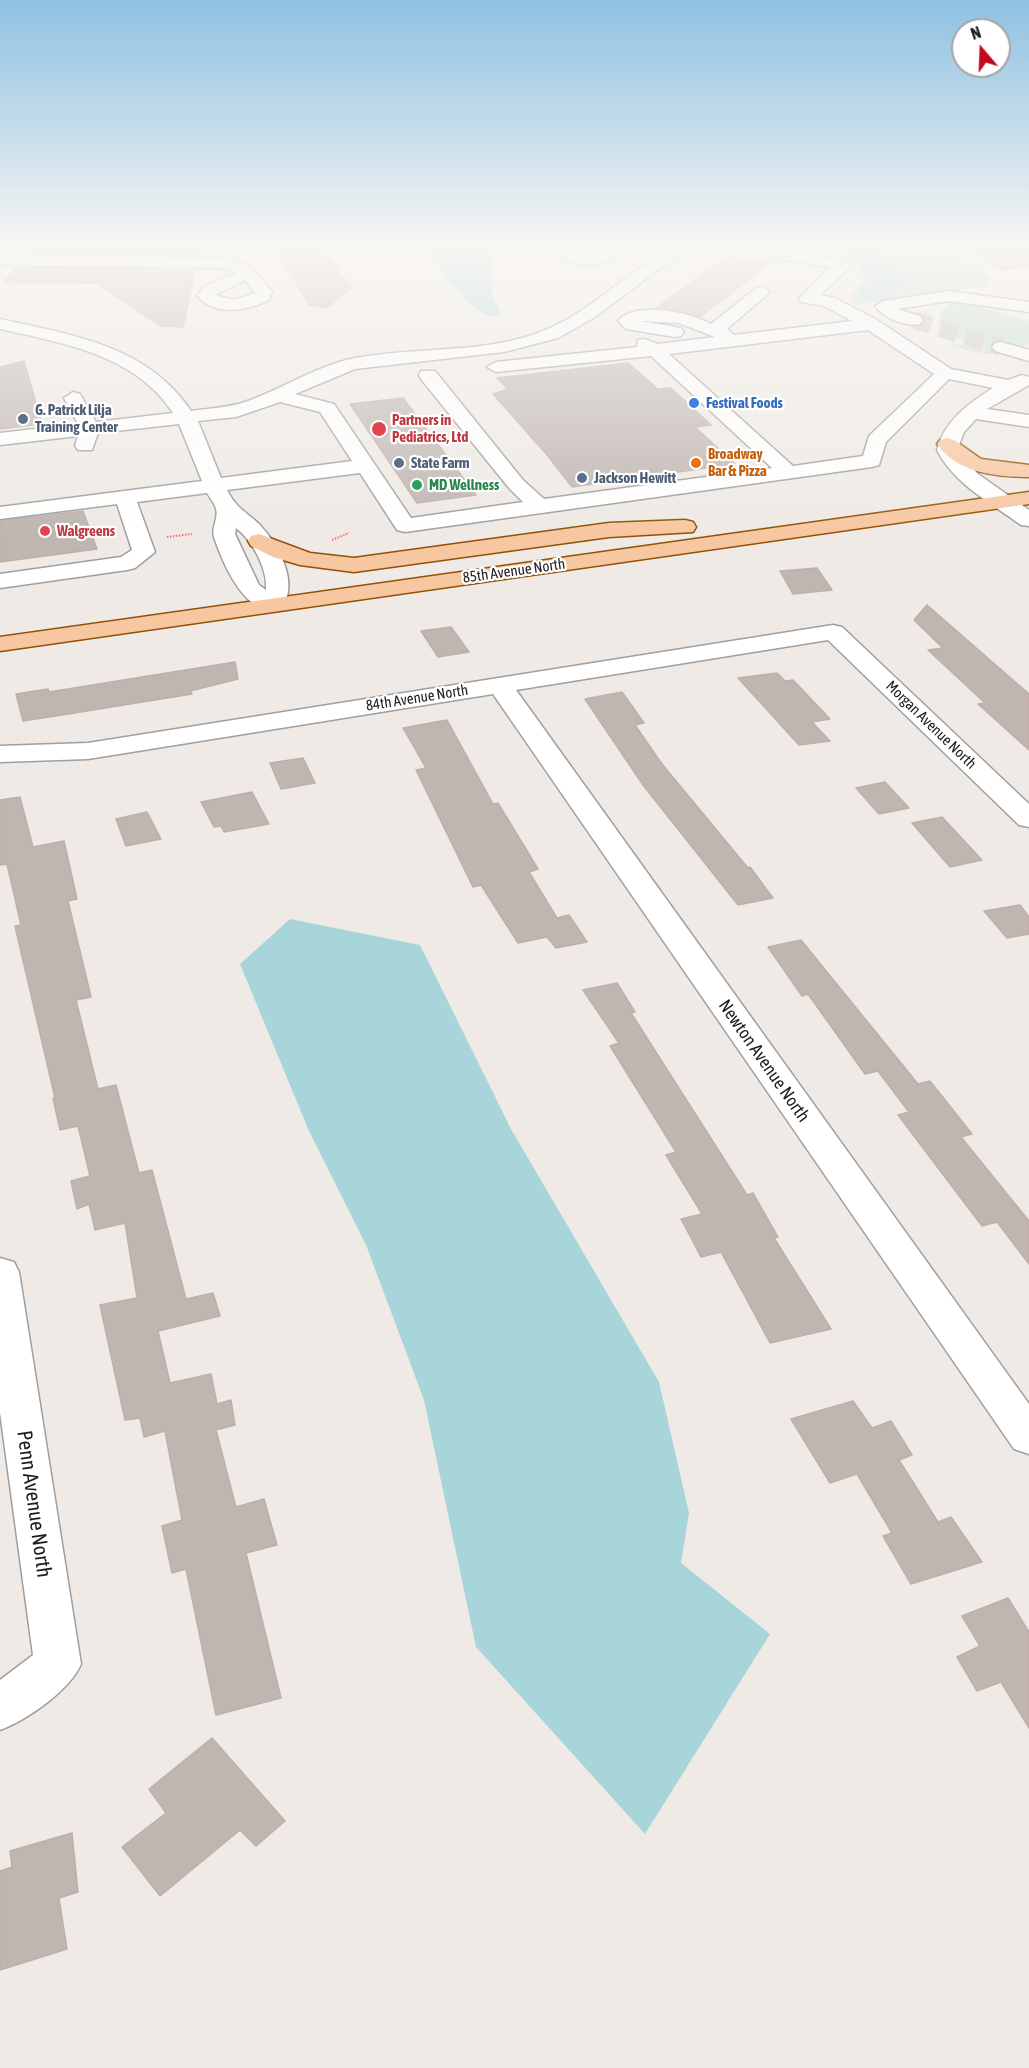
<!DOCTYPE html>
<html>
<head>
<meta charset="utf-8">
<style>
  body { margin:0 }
  #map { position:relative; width:1029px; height:2068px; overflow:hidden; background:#efeae5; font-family:"Asap Condensed",sans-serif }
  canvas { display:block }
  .north { position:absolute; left:951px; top:18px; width:60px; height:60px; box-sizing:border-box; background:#fff; border:2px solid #a5a5a5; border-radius:50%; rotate:341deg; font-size:16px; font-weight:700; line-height:24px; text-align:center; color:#1e1e1e }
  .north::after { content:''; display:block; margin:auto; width:21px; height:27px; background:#c30920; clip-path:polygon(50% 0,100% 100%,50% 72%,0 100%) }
</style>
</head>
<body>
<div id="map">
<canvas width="1029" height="2068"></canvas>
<div class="north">N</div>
</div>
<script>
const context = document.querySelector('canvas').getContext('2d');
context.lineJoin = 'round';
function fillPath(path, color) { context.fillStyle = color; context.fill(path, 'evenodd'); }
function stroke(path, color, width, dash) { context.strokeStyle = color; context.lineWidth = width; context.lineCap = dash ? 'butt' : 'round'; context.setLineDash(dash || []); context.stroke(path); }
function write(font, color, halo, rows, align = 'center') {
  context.font = font + ' "Asap Condensed",sans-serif'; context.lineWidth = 4.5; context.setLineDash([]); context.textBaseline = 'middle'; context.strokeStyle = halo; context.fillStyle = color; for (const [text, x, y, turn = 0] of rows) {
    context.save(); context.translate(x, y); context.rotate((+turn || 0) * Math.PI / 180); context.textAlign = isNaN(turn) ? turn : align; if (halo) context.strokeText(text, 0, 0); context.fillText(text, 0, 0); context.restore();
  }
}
fillPath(new Path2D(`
  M793,244H928L970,263L989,276V285L855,305L850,297L868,277L856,273L860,266L835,254Z
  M968,297L980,307L1029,321V344C1003,360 974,354 948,344L965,345L971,342L956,338L953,335L956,331L938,325L941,320L939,315L949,303L945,299Z`), '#c2dccd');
fillPath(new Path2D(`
  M415,244H485L494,269L491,291L500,312L499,315L487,316L474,308L442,274L440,266Z
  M840,244H876L907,282C892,294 880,303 860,298L859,294L872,278L863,273V267Z
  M290,919L420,945L511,1129L659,1382L689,1513L681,1563L770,1634L645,1834L476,1647L424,1400L366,1245L309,1131L240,964Z`), '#a7d5da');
const building = new Path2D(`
  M39,244H201L198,255L30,253Z
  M961,244H1011L1029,248V267L1000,270Z
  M301,247L308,253L320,251L329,258L351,288L326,308L309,305L277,250Z
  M727,256L771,262L700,317L656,308Z
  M17,267L195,270L183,327L160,326L96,283L4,282Z
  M24,361L42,424L0,429V367Z
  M628,363L658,389L671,388L711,425L695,427L735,464L572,487L548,456L493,394L508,389L497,378Z
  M403,398L476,495L417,503L350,404Z
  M83,511L97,549L0,562V521Z
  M817,568L832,590L793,594L780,571Z
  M927,605L1029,694V750L978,704L985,703L928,650L943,648L914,620Z
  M451,627L469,652L438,657L421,631Z
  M235,662L238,679L190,691L192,694L62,715L23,721L16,694L48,689L49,692Z
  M777,673L785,681L793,680L830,719L812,722L830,741L799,745L738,678Z
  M622,692L644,723L635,725L662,764L748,868L750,867L773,898L738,905L643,785L585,699Z
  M447,720L493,804L498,803L538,869L529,872L557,918L569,915L587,942L556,948L547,937L518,943L481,885L473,887L416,770L426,768L403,728Z
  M303,758L315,783L281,789L270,763Z
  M885,782L909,808L879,814L856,788Z
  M252,792L269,824L224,832L221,826L214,827L201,802Z
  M20,797L33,847L64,841L77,899L68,901L91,997L76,1000L98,1089L116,1085L139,1173L152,1170L186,1299L213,1293L220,1316L158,1331L170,1383L211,1374L217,1404L231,1400L235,1425L216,1430L236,1507L264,1499L277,1545L246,1553L281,1698L216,1715L186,1569L172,1573L162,1526L182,1520L165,1431L144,1437L140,1418L125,1420L100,1305L137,1298L125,1223L95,1230L89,1204L77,1209L71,1181L90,1176L78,1126L60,1130L53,1098H55L15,926L21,925L7,864L0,865V800Z
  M147,812L161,839L126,846L116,819Z
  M942,817L982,860L950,867L912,823Z
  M1020,905L1029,917V934L1007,938L984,911Z
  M801,940L918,1084L930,1081L972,1134L961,1137L1029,1221V1264L997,1222L982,1226L898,1115L909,1112L878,1071L865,1074L808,994L802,996L768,947Z
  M617,983L635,1012L631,1013L747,1195L753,1193L778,1237L774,1238L831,1329L770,1343L721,1252L701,1257L681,1219L702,1214L666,1155L676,1152L610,1046L619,1043L583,990Z
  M853,1401L872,1428L891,1421L912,1455L899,1460L938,1522L951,1517L982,1562L911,1584L883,1536L892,1533L857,1474L830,1483L791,1419Z
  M1008,1598L1029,1632V1728L1001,1682L977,1691L957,1657L980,1646L962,1616Z
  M212,1738L285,1821L256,1846L240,1830L160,1896L122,1847L166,1813L149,1789Z
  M72,1833L78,1892L59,1898L67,1949L0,1970V1871L12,1867L10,1851Z`);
fillPath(building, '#bfb5b1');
stroke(building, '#c0afa8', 1.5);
stroke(new Path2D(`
  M914,320L1001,347`), '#c5c1bd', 18, [18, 9]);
const minor = new Path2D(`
  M570,244H589L576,254L596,256L617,244H635C616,267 587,268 561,259L558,253Z
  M682,244H703L663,266L595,317L558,338L504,352L355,369L295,394L334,404L411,518L523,502L509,488L421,379L419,375L421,371H435L523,480L544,499L772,468L651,356L496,372L487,367L496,362L637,347L638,340L644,339L658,344L715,337L679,323L640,321L681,328L684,332L681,336L675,337L632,330L626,329L618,321C635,300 692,313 711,324L756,288L762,287L770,292L727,329L734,335L852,321L824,306L801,302L799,298L831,267L785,260L744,247L741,244H765L787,251L850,261L852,264L850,267L820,295L835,298L877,320L951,369L1008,380L1022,375L1029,377V385L987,409L1029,415V427L976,419L964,432L957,450L978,474L1029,510V526L1021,525C991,503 954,484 937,450C944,421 969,403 993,388L949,379L886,442L879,465L872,467L405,532L397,530L360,473L227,490C236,508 245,511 259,524C279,545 300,583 281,610C246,619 223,564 214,537C211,528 219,517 216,509C215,504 210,498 207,493L137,502L155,552L135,568L127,570L0,588V574L121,557L132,550L117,504L0,519V507L202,481L179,424L98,433L92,450H78L75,446L78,436L0,445V433L78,424L64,398L73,392L80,394L96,422L173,413C136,355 63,343 0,329V319C72,335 147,345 191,411C209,408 228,408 245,402C283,389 315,366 355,358C418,346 488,355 548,329C597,308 632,265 682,244ZM868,330L934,374L869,436L863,456L793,466L669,354ZM280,402L320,412L352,461L221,478L198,421L236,417ZM236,528C252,540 268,569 266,590L259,585L235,534Z
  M0,255L224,258L250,266L272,292L269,300C248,311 213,317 197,295L204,287L237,272L223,268L0,265ZM245,280L255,293L234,300L215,295Z
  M949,291L1029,302V312L949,301L897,309L920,316L923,320L920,324C906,327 883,318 875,306L883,301Z
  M1001,342L1029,350V361L995,351L992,347L995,343Z
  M833,625L842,627L1029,804V827L1019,825L828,640L516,690L1029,1404V1454L1014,1449L493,694L88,759L0,762V746L88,743Z
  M0,1258L14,1262L19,1272L81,1664C70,1690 27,1720 0,1730V1680L33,1655L0,1412Z`);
const major = new Path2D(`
  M947,438L954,440L981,459L1029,465V477C997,477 957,473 937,444L940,440Z
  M1029,492V504L0,651V637Z
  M685,520L693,522L696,527L693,532L609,537L354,572L300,565L273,557L251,546L248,541L251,536L259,534L310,553L354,558L609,523Z`);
stroke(minor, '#9f9f9f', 3);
stroke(major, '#915207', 3);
stroke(new Path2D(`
  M167,537L192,534
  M332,540L349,533`), '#f37174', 2, [1.5, 1.5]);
fillPath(minor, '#fff');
fillPath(major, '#f7c7a1');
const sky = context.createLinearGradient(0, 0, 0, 534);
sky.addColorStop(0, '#8ec1e2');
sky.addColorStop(0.46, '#f8f6f3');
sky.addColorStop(1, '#f8f6f300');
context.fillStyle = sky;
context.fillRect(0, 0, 1029, 534);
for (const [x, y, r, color] of [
  [694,403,6,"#3f7fe0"],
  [23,419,6,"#5c6f8a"],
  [379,429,8,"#e0444e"],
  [399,463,6,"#5c6f8a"],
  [696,463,6,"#e8710a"],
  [582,478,6,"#5c6f8a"],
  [417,485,6,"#2e9e5b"],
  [45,531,6,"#e0444e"]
]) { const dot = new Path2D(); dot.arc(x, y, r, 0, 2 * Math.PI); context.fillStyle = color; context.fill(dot); stroke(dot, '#fff', 2); }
write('bold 15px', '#366cbe', '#fff', [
  ["Festival Foods",706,403]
], 'left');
write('bold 15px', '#4e5e75', '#fff', [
  ["G. Patrick Lilja",35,410],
  ["Training Center",35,427],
  ["State Farm",411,463],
  ["Jackson Hewitt",594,478]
], 'left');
write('bold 15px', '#be3a42', '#fff', [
  ["Partners in",392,420],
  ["Pediatrics, Ltd",392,437],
  ["Walgreens",57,531]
], 'left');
write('bold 15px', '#c56008', '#fff', [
  ["Broadway",708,454],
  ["Bar & Pizza",708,471]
], 'left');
write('bold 15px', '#27864d', '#fff', [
  ["MD Wellness",429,485]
], 'left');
write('15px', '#1e1e1e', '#fff', [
  ["85th Avenue North",514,571,-8],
  ["84th Avenue North",417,698,-9],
  ["Morgan Avenue North",931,725,44]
]);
write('18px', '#1e1e1e', '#fff', [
  ["Newton Avenue North",764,1061,55]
]);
write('21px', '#1e1e1e', '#fff', [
  ["Penn Avenue North",34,1504,82]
]);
</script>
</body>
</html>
